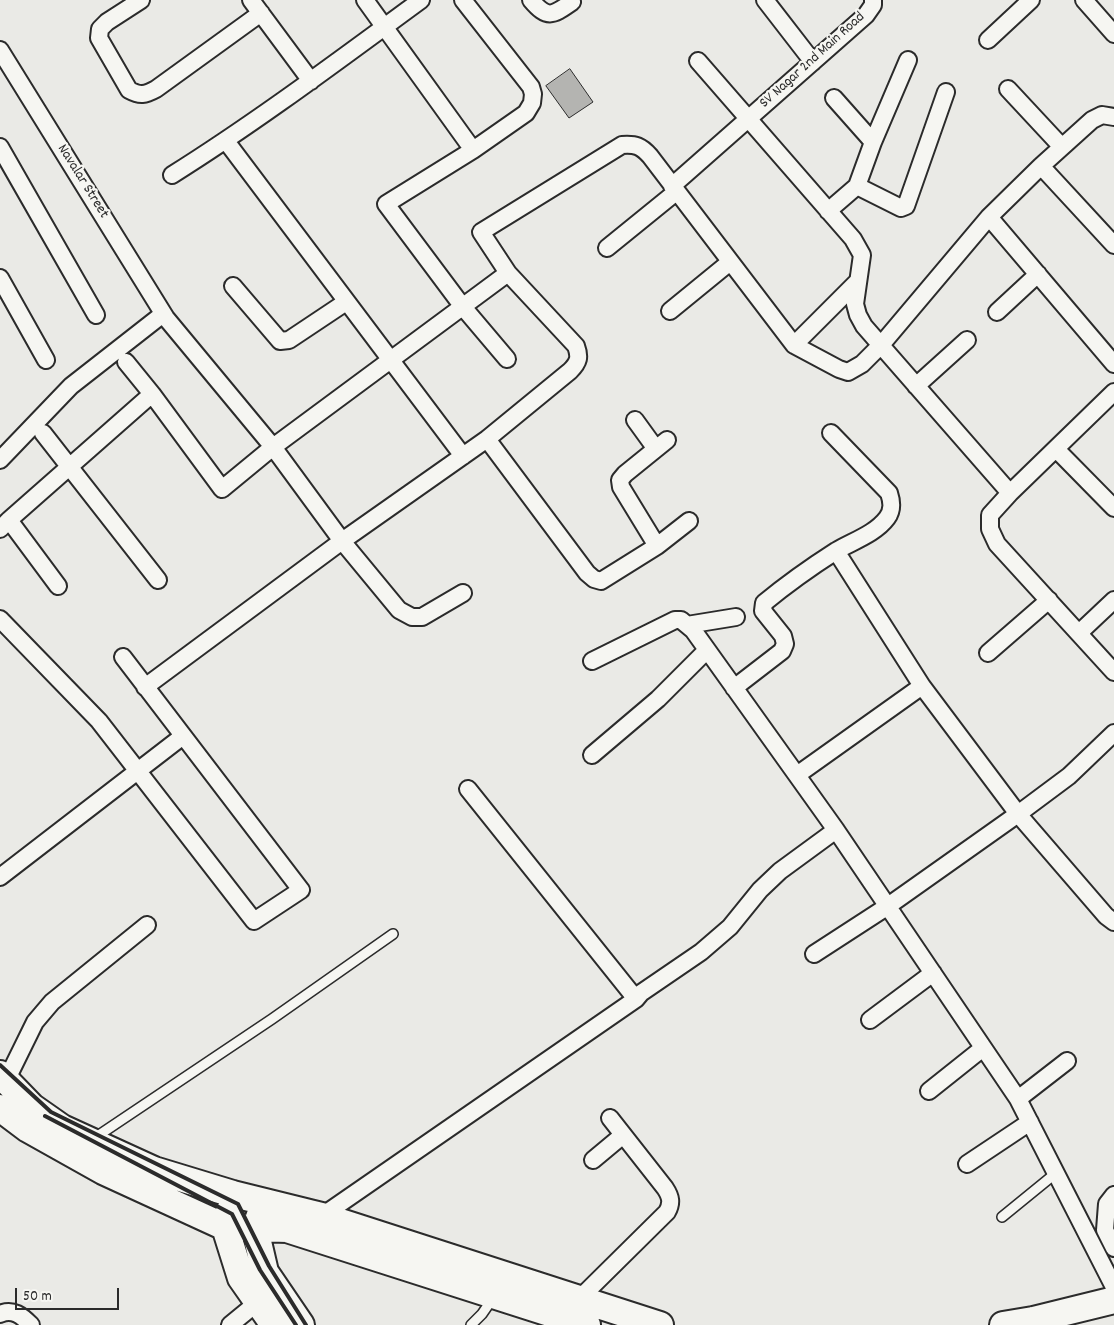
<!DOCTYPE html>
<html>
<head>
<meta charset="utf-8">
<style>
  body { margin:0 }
  #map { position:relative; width:1114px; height:1325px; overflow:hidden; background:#eaeae6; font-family:Dekko,sans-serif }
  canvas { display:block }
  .scale { position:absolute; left:15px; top:1288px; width:104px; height:22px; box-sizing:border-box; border:2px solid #2b2b2b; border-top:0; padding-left:6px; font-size:15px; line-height:18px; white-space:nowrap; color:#2b2b2b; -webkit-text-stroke:4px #f6f6f2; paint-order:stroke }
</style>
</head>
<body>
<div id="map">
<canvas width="1114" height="1325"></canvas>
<div class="scale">50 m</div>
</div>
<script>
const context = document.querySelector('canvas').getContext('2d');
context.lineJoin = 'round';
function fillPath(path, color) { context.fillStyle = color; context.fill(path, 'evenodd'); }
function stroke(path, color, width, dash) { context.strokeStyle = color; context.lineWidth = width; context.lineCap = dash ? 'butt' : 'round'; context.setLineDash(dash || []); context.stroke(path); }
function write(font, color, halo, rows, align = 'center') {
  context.font = font + ' Dekko,sans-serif'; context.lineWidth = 4.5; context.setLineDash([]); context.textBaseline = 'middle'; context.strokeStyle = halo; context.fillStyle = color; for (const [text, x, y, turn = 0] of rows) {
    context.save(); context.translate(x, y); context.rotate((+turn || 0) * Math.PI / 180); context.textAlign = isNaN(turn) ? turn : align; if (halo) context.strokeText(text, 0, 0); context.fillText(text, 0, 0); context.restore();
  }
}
const building = new Path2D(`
  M570,69L593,102L569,118L546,86Z`);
fillPath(building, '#b4b4b1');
stroke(building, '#2b2b2b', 1);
const lane = new Path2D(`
  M93,1139L272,1019L393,934
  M1002,1217L1056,1173
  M471,1325L482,1314L493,1298`);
const street = new Path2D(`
  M141,0L107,22L100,29L99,38L129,90C140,96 145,95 156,89L261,13
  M251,0L311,81
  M365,0L473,150
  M463,0L531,87L533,94L532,103L526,113L473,150L386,204L463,307L507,359
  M531,0C548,20 553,15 572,2
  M765,0L813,62
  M1084,0L1114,34
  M988,40L1031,0
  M0,50L166,318L273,447L342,541L399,610L412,617H422L463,593
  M698,61L853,239L862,255L855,304L858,315L864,326L1010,493
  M1008,89L1062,147
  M834,98L873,142
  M226,141L463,456
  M0,147L96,315
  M1041,166L1114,245
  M172,175C258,121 339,60 421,0
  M672,186L866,15L873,5V0
  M857,186L901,208L906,206L946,92
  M828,211L857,186L873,142L908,60
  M989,217L1114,364
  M607,248L676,192
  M0,278L46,360
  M233,286L280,341L289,340L346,302
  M670,311L730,262
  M997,312L1038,274
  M794,345L858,281
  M126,362L152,394L222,489L273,447L508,273
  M916,386L967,340
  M1114,392L1010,493L990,515V529L997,544L1114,672
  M635,420L656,449
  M43,433L158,580
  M487,439L587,573L594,579L601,581L657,546L689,521
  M1056,449L1114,508
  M0,460L71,386L163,314
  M9,520L152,394
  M0,529L9,520L58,586
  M657,546L621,487L620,480L625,474L667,440
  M836,551L922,686L1018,814L1106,916L1114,922
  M0,619L99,721L254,921L301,890L123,657
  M687,625L736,617
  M1079,633L1114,600
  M988,653L1049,600
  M592,661L675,620H681L693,630L836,830L1018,1099L1114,1287
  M145,687L342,541L487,439L570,371C579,362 580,357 576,346L508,273L481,232L622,145C636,144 641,146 650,156L794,345L839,369L848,372L862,364L881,345L989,217L1041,166L1092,120L1102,115L1114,117
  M734,688L782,651L785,644L783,636L763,611L764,603C787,584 811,567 836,551C853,541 875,534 887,518C893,510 892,502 889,493L831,433
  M592,755L658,699L707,650
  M797,775L922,686
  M468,789L636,999
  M0,877L183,736
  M814,954L888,906L1018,814L1069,776L1114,733
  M870,1020L933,973
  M6,1081L35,1022L52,1002L147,925
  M929,1091L983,1048
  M1018,1099L1067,1061
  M593,1160L623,1135
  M967,1164L1030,1122
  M1114,1195L1107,1204L1105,1230L1114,1248
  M321,1221L322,1216L636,999L641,993L701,952L730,927L760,890L780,871L836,830
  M579,1299L667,1212C672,1203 671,1197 665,1188L610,1118
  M0,1314C13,1308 22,1316 31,1325
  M230,1325L258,1302`);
const primary = new Path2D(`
  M0,1074L32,1107L62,1128L154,1170L233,1194L322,1216L660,1325
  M0,1108L28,1129L103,1171L225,1227L287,1229L587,1325
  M229,1212L225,1227L241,1278L274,1325
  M261,1212L255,1229L265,1272L301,1325
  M1003,1325L1033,1320L1114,1300`);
stroke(lane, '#2b2b2b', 12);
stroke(street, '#2b2b2b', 20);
stroke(primary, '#2b2b2b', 30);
stroke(lane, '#f6f6f2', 9);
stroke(street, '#f6f6f2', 16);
stroke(primary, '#f6f6f2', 26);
stroke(new Path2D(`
  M0,1065L51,1112L238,1204L269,1266L306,1325
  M45,1116L232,1214L260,1270L296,1325`), '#2b2b2b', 4);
write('15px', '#2b2b2b', '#f6f6f2', [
  ["SV Nagar 2nd Main Road",813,61,-42],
  ["Navalar Street",82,182,58]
]);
</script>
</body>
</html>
